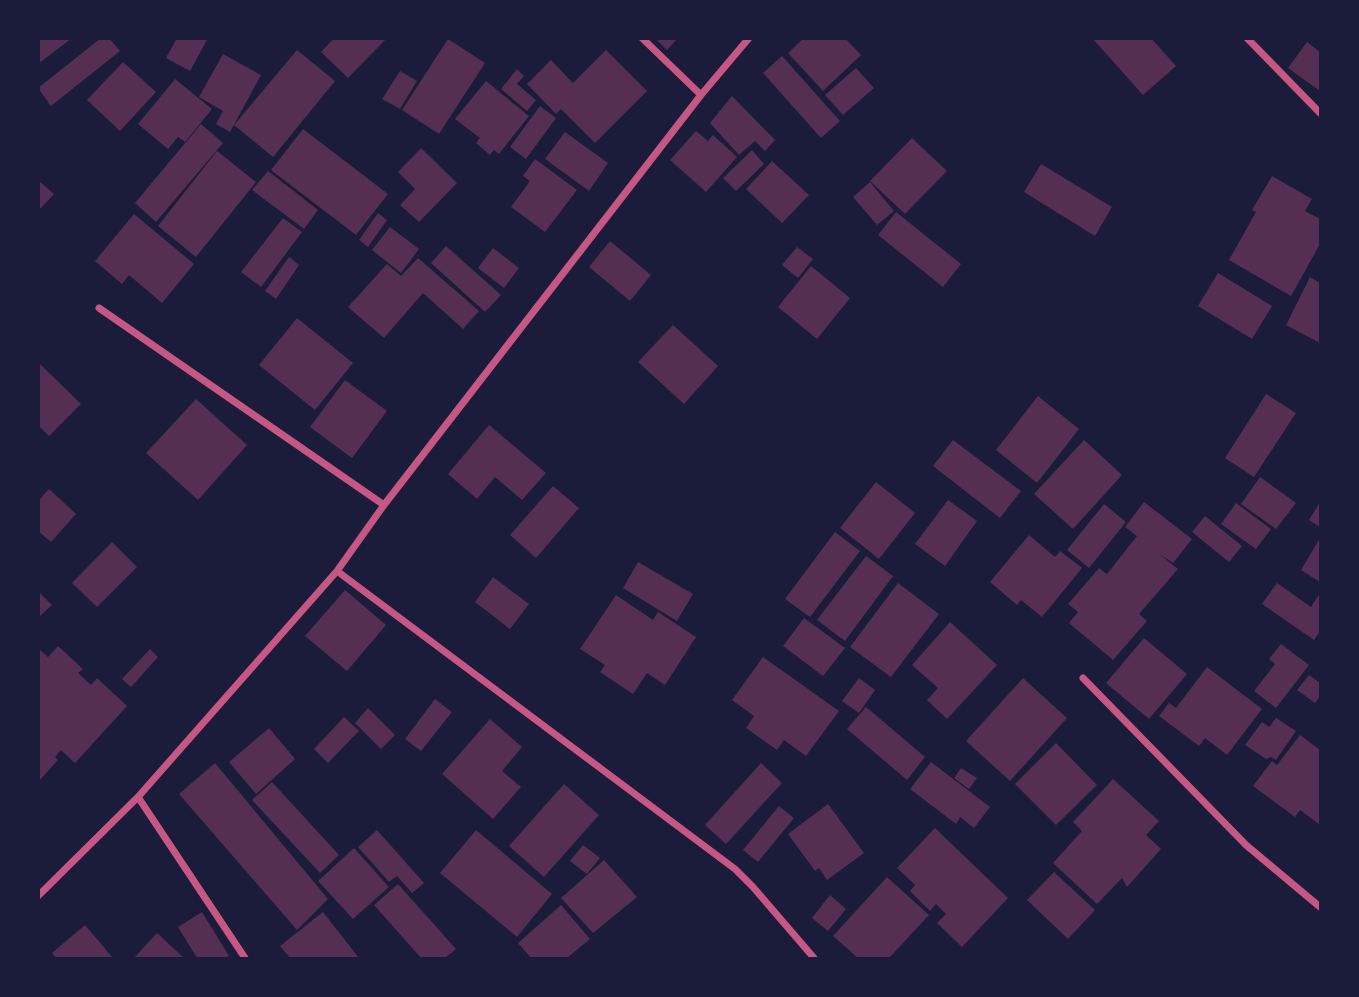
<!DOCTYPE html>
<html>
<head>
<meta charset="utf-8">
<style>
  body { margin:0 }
  #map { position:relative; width:1359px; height:997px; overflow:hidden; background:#1b1b3a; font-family:"Alegreya Sans",sans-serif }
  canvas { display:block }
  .frame { position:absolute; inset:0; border:40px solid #1b1b3a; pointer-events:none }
</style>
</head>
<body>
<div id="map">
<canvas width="1359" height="997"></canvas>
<div class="frame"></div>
</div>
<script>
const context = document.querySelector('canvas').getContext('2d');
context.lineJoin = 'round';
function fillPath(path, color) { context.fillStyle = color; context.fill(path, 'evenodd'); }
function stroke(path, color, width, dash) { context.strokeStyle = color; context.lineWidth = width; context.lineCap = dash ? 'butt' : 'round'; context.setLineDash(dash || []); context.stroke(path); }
fillPath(new Path2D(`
  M38,38H72L38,64Z
  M101,38H109L120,51L51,106L38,88Z
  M177,38H208L190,71L166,58Z
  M334,38H387L348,78L321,52Z
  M655,38H678L667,50Z
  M804,38H845L861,55L823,91L788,53Z
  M1092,38H1151L1176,66L1143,95Z
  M448,39L485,63L439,134L402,110Z
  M1307,42L1320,52V91L1288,68Z
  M297,50L335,81L273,157L234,125Z
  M606,50L647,91L595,143L561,109L556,114L527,84L551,60L573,83Z
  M223,54L261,75L230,132L216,124L223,111L199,97Z
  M782,56L840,121L821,138L763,73Z
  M123,62L156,92L120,131L87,100Z
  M856,68L874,88L843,115L825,95Z
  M517,69L524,76L517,84L536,100L527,111L501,89Z
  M400,71L417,81L400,109L382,99Z
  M175,79L212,109L185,142L178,137L168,149L138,124Z
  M486,81L529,116L499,154L494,150L490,155L476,143L480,138L455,119Z
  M732,96L775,140L765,151L755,141L739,155L710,123Z
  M540,106L556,118L526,159L510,147Z
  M201,124L223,143L156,222L135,203Z
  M303,129L388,194L356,235L271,170Z
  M696,131L708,141L713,135L737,157L706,192L670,160Z
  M565,132L608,163L589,191L545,159Z
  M912,138L947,171L905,214L870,181Z
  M421,148L457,183L419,222L400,205L415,189L398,172Z
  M752,150L764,164L736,191L723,178Z
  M217,151L256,182L196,257L158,226Z
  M535,159L577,190L545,232L511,207L530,181L523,176Z
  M772,161L809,195L782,223L746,189Z
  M1041,164L1112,207L1095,236L1024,192Z
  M268,171L318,210L304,229L252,190Z
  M1272,176L1312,199L1305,211L1320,219V244L1291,296L1229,260L1256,212L1252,210Z
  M38,180L54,194L38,211Z
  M870,182L894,211L877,225L853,197Z
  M896,212L961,264L943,287L878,235Z
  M378,213L387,220L368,247L359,240Z
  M134,214L194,264L162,303L129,275L122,284L95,261Z
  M283,218L302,232L261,287L241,272Z
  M390,227L419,249L401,273L372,250Z
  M610,241L651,275L630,301L589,267Z
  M446,246L501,295L485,312L431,263Z
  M797,247L813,259L798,278L782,265Z
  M493,248L519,268L504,288L478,268Z
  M289,257L299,265L276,299L265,291Z
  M418,258L479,311L463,329L423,293L384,338L348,307L387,264L401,276Z
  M811,266L850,298L817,339L778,307Z
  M1218,273L1272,306L1252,339L1198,306Z
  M1310,277L1320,283V343L1286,325Z
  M297,318L353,363L315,410L259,365Z
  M673,325L718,366L684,404L638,362Z
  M38,362L81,404L49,436L38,425Z
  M345,380L387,411L352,458L310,427Z
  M1266,394L1296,413L1254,477L1225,458Z
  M1038,396L1079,429L1037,483L996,450Z
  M196,399L247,445L198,500L146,453Z
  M489,425L546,473L522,500L495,477L477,499L448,474Z
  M953,440L1021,491L1000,518L933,466Z
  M1084,440L1122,475L1073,529L1034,494Z
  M1260,477L1296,503L1276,529L1241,504Z
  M876,482L915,513L879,559L840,528Z
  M553,486L579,508L536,558L510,535Z
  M49,489L76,514L51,542L38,531V501Z
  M948,500L977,521L945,566L915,544Z
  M1144,502L1192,539L1173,563L1158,553L1178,569L1139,614L1147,621L1113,660L1069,623L1078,612L1068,604L1099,568L1107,574L1137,536L1125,527Z
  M1320,502V527L1309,520Z
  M1236,503L1271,529L1256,549L1221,524Z
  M1104,504L1126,522L1089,568L1067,550Z
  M1205,516L1242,546L1229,562L1192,532Z
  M835,532L860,551L810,617L785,599Z
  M1029,535L1055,557L1060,551L1082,568L1042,617L1021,600L1017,605L990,582Z
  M1320,538V582L1301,570Z
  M112,542L137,567L97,607L72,583Z
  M866,556L893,576L845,641L817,620Z
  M638,562L693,594L677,621L623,588Z
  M493,577L529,604L510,629L475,602Z
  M898,583L939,614L891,677L850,647Z
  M1277,583L1311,607L1320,593V631L1314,640L1262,604Z
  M345,590L386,625L347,671L305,636Z
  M38,591L52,605L38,618Z
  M616,595L653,620L658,612L696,637L665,685L647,673L633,694L600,672L605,665L580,649Z
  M804,618L845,648L823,676L783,646Z
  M950,622L997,665L947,719L927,700L938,688L912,665Z
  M1144,638L1187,674L1149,719L1106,683Z
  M1281,644L1309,665L1276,708L1254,691L1275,664L1269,659Z
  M58,646L83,669L78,673L91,685L97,678L127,706L75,763L61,750L55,757L58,760L38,782V648L48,657Z
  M150,649L158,657L131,687L122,679Z
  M763,657L839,711L806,756L784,740L777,750L746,728L754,716L732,700Z
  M1207,667L1262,709L1227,755L1205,738L1199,746L1159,716L1169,703L1176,708Z
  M1309,675L1320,683V696L1315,703L1297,690Z
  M859,678L875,690L859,713L842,701Z
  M1023,678L1067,718L1010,781L966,741Z
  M435,699L452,712L421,751L405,739Z
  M866,707L925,757L907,780L847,729Z
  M368,708L395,735L381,749L355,723Z
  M344,717L359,731L328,763L314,749Z
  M1276,718L1296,731L1276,760L1271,757L1266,759L1245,745L1262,722L1269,727Z
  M490,719L522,747L502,771L521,787L493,819L442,774Z
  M269,728L295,759L256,794L229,762Z
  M1300,735L1320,750V825L1300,810L1295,817L1253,786L1272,761L1277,765Z
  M1056,743L1097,785L1056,825L1015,784Z
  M931,762L990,807L974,828L960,817L956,824L910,789Z
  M215,763L328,899L297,930L179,794Z
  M761,763L782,783L726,844L705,825Z
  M961,768L977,778L969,789L954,778Z
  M1113,779L1159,821L1146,835L1161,849L1127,887L1122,878L1097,904L1053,863L1082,831L1073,822Z
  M272,782L339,855L320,873L252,800Z
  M564,784L599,815L544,877L509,846Z
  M828,804L864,853L827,880L819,868L815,871L788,834Z
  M779,806L794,818L758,862L743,850Z
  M935,828L1008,898L962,947L937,923L946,914L936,904L930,911L910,891L915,885L897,868Z
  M377,830L424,883L412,893L397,876L389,882L358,847Z
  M476,830L552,894L517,937L440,873Z
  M583,845L600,858L587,874L570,861Z
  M354,848L389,887L353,919L318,881Z
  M604,860L637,897L593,933L561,898Z
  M1054,872L1095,910L1068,939L1027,900Z
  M887,877L929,915L889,958H858L833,936Z
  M398,884L456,949L445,958H421L374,905Z
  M830,895L846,909L828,931L812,918Z
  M561,905L590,939L567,958H531L518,943Z
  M202,912L229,956L225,958H197L178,927Z
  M323,912L359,958H290L280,946Z
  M85,925L113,958H56L52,953Z
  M157,933L184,958H134Z`), '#542f53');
stroke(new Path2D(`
  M642,38L701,95
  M1247,38L1320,113
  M99,308L384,505
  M337,571L735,869L753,887L814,958
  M1083,678L1246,845L1320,907
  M138,797L245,958
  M38,896L138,797L337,571L384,505L701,95L749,38`), '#c65784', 7);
</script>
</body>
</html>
